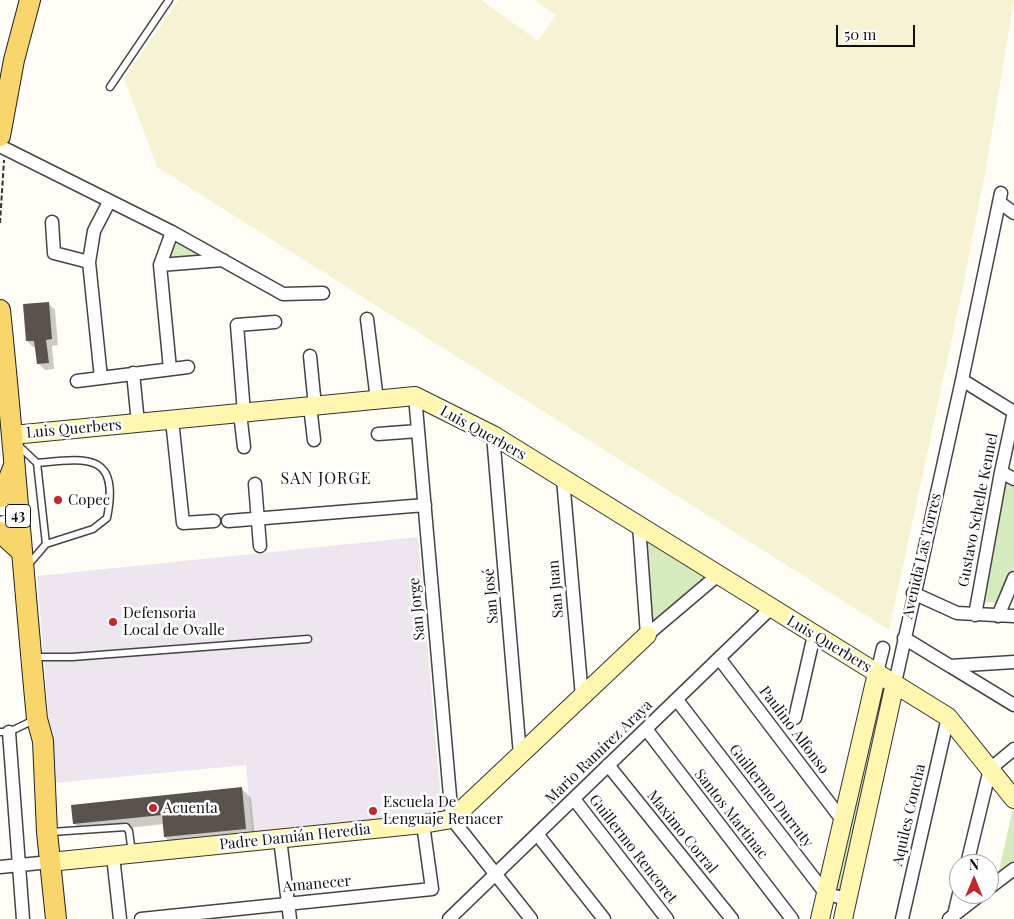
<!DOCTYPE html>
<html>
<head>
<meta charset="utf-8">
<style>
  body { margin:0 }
  #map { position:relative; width:1014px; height:919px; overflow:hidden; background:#fffdf5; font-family:"Playfair Display",serif }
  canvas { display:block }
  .north { position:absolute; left:949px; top:854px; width:50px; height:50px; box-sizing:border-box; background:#fff; border:1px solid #a0a0a0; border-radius:50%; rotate:0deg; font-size:14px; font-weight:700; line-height:20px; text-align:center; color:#111 }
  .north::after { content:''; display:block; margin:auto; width:18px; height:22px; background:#c4262e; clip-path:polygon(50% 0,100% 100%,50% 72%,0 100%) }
  .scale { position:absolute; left:836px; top:25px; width:79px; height:22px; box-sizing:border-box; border:2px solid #111; border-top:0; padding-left:6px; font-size:15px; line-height:18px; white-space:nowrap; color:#111; -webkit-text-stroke:4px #fff; paint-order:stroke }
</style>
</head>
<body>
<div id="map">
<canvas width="1014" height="919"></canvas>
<div class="north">N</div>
<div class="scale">50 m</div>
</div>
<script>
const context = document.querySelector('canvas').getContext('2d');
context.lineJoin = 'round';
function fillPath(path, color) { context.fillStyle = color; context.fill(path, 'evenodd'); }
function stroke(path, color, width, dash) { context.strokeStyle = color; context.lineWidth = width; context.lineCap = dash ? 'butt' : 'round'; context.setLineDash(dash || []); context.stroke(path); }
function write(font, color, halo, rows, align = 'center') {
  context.font = font + ' "Playfair Display",serif'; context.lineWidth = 5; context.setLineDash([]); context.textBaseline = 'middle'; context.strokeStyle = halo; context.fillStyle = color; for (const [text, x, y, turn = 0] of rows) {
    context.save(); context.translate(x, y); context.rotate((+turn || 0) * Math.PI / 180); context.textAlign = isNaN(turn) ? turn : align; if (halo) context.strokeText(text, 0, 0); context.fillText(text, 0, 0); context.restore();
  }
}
fillPath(new Path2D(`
  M418,537L442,813L252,833L246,765L54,783L37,576Z`), '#eee6ef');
fillPath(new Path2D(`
  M179,0H481L538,41L556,15L535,0H1014L985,173L960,301L889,630L157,167L124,78Z`), '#f6f3d4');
fillPath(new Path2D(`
  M176,240L210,258L168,261Z
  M1004,469L1014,475V567L997,603L978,601Z
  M645,540L708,577L652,625Z
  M876,689L882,693L840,891L833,889Z
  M1013,808L1014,810V864L998,875Z`), '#d5ebbd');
fillPath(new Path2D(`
  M49,304L55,310L58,345L52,346L54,369L45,370L39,364L36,347H33L27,341Z
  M241,788L251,798L255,838L174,846L165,837L164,824L83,833L74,823Z`), '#0003');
fillPath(new Path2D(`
  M49,302L52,339L46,340L49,363L37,364L34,341H26L23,304Z
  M242,787L246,829L164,837L162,815L73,824L71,805Z`), '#5a524d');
const lane = new Path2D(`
  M110,87L169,0
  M18,445L37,463L46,544L28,565
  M37,463C87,458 120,452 107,518L93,529L46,544
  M35,657H72L308,639
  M0,732H9L34,720
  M51,832L126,827L129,831L132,853`);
const street = new Path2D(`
  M0,146L172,232L283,294L323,293
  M999,202L1014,213
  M52,222L54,253L89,262
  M160,265L223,260
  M367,319L377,400
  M310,356L315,406
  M170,369L160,265L172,232
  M133,373L138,423
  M101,378L89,262L94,231L109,202
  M962,380L1014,412
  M77,381L188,367
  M415,396L452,819L531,919
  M310,406L314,440
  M240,413L244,447
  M244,413L237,325L275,322
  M172,420L183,523L214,521
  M378,434L418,431
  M493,435L520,755
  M1001,472L1014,479
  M563,479L582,697
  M255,484L260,546
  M0,509L10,510L18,514
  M228,521L425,505
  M0,523L18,519
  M639,525L647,635
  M913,593L957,613L1014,616
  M975,615L1001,472L1014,412
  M998,616L1014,578
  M647,635L718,575
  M904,638L950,666L1014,662
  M719,658L843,821
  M950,666L1014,705
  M877,673L883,648
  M895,683L962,380L1001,193
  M677,700L826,894L848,899
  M795,718L814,635
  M646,729L792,919
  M9,732L23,919
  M608,765L732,919
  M574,799L667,919
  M537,834L604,919
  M280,839L290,919
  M113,856L120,919
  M967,864L990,769L1014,749
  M0,867L50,862
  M989,888L1014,869
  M954,915L959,894
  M141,919L432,889L423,824
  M449,919L771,608
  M902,919L948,717
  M949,919L981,894`);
const secondary = new Path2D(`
  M13,435L415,396L493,435L948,717L1014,799
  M50,862L423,824L452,819L647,635
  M820,919L877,673
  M843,919L895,683`);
const primary = new Path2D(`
  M0,136L14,60L30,0
  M0,310C14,446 24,583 37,719L43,741L47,832L56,919
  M0,497L5,489L13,468
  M0,532L21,551`);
stroke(lane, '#444', 9);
stroke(street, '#444', 15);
stroke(secondary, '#333', 20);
stroke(primary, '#222', 22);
stroke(new Path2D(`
  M0,223L4,160`), '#333', 2, [5, 2.5]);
stroke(lane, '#fff', 6);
stroke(street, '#fff', 12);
stroke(secondary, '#fff6b0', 18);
stroke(primary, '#f9d66b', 20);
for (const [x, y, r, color] of [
  [58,500,5,"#c4262e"],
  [113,622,5,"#c4262e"],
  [153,808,5,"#c4262e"],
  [373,811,5,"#c4262e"]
]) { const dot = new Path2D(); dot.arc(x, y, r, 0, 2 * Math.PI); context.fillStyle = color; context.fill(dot); stroke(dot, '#fff', 2); }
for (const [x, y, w] of [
  [18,516,25]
]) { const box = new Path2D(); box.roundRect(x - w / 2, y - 11.5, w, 23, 4); context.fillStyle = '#fff'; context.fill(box); stroke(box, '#111', 1); }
write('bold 14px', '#111', null, [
  ["43",18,516]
]);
write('15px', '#111', '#fff', [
  ["Luis Querbers",74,429,-5],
  ["Luis Querbers",483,433,29],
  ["Gustavo Schelle Kennel",978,510,-79],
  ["Avenida Las Torres",922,556,-77],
  ["San Juan",556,589,-95],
  ["San José",491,596,-95],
  ["San Jorge",417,609,-95],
  ["Luis Querbers",829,644,31],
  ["Paulino Alfonso",794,730,53],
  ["Mario Ramírez Araya",599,752,-44],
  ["Guillermo Durruty",771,796,52],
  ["Santos Martinac",731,814,52],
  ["Aquiles Concha",909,815,-77],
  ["Maximo Corral",682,832,51],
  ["Padre Damián Heredia",295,837,-6],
  ["Guillermo Rencoret",633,849,52],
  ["Amanecer",317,884,-5]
]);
write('15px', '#111', '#fff', [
  ["Copec",68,500],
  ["Defensoria",123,613],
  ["Local de Ovalle",123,630],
  ["Escuela De",383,802],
  ["Lenguaje Renacer",383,819],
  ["Acuenta",163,808]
], 'left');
context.letterSpacing = '1px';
write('16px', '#111', '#fff', [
  ["SAN JORGE",326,479]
]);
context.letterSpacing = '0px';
</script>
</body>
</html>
